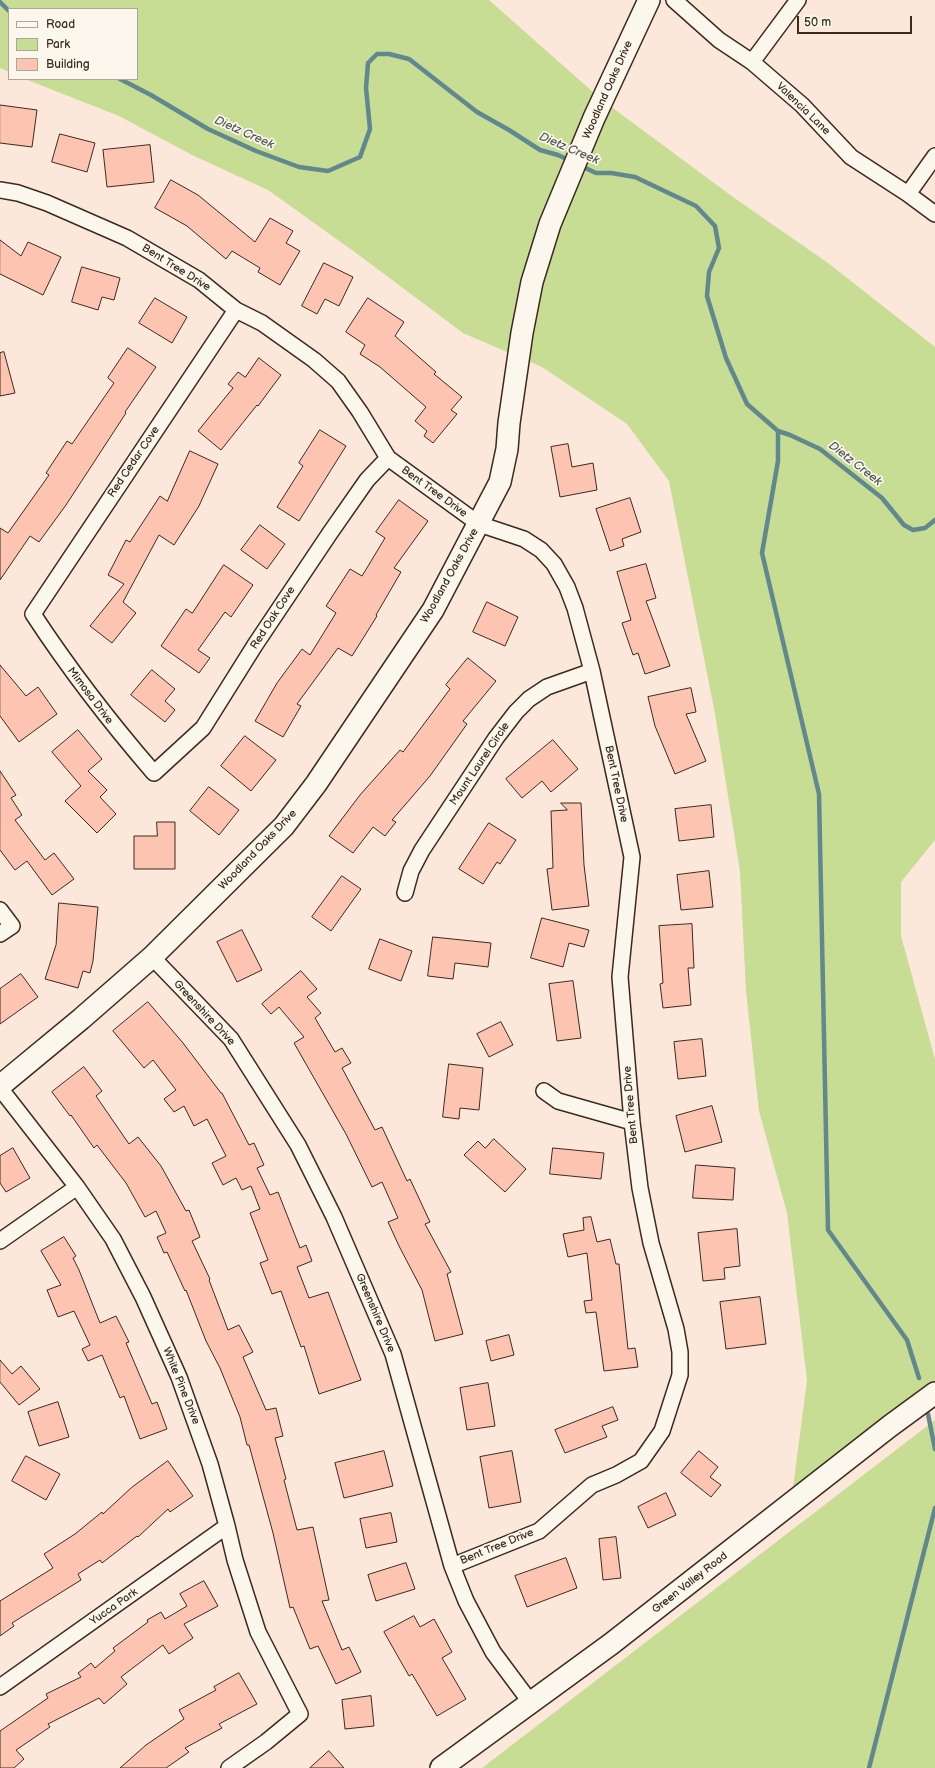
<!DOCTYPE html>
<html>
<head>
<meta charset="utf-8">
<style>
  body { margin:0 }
  #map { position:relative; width:935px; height:1768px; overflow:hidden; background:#fce8db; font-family:"Balsamiq Sans",sans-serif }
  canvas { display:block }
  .legend { position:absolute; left:8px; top:8px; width:130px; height:72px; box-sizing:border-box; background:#fbf7ec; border:1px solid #aea59a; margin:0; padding:5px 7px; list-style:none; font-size:12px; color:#3b2a1e }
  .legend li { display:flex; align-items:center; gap:8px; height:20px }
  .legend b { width:20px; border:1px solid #aea59a }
  .scale { position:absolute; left:797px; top:16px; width:115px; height:18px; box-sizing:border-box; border:2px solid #3b2a1e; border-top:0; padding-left:5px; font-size:12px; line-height:14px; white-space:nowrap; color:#3b2a1e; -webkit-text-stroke:3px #fbf7ec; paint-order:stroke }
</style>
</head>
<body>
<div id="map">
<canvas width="935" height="1768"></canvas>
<ul class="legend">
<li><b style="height:5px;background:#fbf7ec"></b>Road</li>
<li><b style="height:11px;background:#c6dd93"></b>Park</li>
<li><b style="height:11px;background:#fdc4b2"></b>Building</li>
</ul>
<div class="scale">50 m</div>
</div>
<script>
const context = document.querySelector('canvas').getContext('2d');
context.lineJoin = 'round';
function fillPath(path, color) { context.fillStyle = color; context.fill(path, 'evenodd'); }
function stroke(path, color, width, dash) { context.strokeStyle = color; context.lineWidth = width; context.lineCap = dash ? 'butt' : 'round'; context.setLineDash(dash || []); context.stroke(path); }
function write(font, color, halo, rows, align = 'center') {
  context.font = font + ' "Balsamiq Sans",sans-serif'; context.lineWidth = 3.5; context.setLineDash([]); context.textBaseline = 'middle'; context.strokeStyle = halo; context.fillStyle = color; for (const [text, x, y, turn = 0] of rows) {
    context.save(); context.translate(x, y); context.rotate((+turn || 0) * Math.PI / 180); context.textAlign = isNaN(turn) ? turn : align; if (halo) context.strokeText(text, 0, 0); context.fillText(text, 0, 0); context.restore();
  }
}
fillPath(new Path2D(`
  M0,0H489L602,100L733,197L828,263L935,347V840L901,882V936L935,1059V1395L791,1503L807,1380L787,1213L759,1111L746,991L740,871L715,714L669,481L627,424L542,367L463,333L356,253L268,190L192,155L119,116L25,79H137V9H9V72L0,68Z
  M935,1420V1768H482Z`), '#c6dd93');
stroke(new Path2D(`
  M0,2L9,11
  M120,79L151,95L208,129L256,151L299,167L328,171L360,157L370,129L366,88L368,63L377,54H389L409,59L477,112L509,130L540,150L558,155L571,161
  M579,165L596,173H611L635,177L696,206L715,226L719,248L709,272L707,296L726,358L747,404L778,431L790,435L820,449L882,498L904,525L913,530L925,528L935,520
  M778,431V461L762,553L819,794L828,1230L907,1340L919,1378
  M928,1414L935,1449
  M869,1768L935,1508`), '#61888f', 4.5);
const building = new Path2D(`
  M0,105L37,110L32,147L0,143Z
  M60,134L95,143L87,172L52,162Z
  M150,145L154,182L107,187L103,150Z
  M171,180L198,195L255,242L270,218L293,231L286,243L300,251L280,285L258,272L260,268L232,251L226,259L187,226L155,208Z
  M0,240L21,256L28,242L61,257L43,295L0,274Z
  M324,263L353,277L339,306L325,299L317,314L302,306Z
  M82,267L120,278L114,300L102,297L98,310L72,302Z
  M155,298L187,317L172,343L139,323Z
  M368,298L404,322L395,336L436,372L434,374L462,397L451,410L457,414L433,443L424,436L427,431L415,421L426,407L380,367L360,354L365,345L346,332Z
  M128,348L156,367L125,412L126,413L66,505L39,542L30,536L0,580V528L8,533L49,475L46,473L67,441L72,444L114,383L108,378Z
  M4,352L15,393L0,396V353Z
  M259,358L281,375L258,406L257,405L221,450L198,431L233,388L228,384L238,372L245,377Z
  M320,430L346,446L299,521L277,507L303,466L299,463Z
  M568,444L572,467L593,463L597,490L560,497L551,447Z
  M190,451L218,464L199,506L174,545L159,535L123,602L136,613L112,643L90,626L124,584L108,575L126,540L130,542L160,496L167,501Z
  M630,498L641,532L622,539L624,546L610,551L596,509Z
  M399,500L428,521L394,568L401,572L376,615L377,616L352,656L338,648L297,704L301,706L283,737L255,721L277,683L302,649L310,655L336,613L326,606L350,569L362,576L385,538L376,532Z
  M260,525L285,544L267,569L241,550Z
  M646,564L656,598L646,601L670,666L645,674L638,653L633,655L622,623L631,620L617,572Z
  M224,565L253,585L231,617L225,612L198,650L210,658L199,673L161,646L186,609L192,613Z
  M487,602L518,617L505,646L473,632Z
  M468,658L496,681L463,721L467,724L430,776L392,820L396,822L385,836L373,827L353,853L329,836L360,795L400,750L403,752L450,689L446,685Z
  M0,665L26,696L38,687L57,714L19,742L0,716Z
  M152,670L175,689L165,701L175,710L165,722L131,695Z
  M691,688L696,712L686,714L706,761L675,774L655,726L648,697Z
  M78,730L102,759L88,771L107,790L100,797L116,814L97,833L65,801L81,786L52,752Z
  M245,736L276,760L251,791L221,766Z
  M553,740L578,769L551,792L542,781L522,798L506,779Z
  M0,771L16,795L11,798L22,815L15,820L45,860L54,853L74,879L52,895L27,861L15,870L0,850Z
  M209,787L239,810L219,835L190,811Z
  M561,803H581L584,865L589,906L552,910L547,869L553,868L551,811L567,810Z
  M711,805L714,837L679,841L675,809Z
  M157,822H175V869H134V836H157Z
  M489,823L516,840L500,864L497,862L483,884L459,869Z
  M709,871L713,907L681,910L677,875Z
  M342,876L361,889L331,931L312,917Z
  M59,903L98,907L93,961L90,973L83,971L78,988L45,979L56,945Z
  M542,918L589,930L584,947L569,943L563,967L531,958Z
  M692,924L694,968H688L691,1005L663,1008L660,984L663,983L659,926Z
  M242,930L262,970L237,982L217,942Z
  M433,937L491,943L488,967L455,963L453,979L428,976Z
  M380,939L412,951L401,981L369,969Z
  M301,971L317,989L307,997L321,1013L315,1018L335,1052L342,1048L351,1063L342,1068L375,1130L382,1127L407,1181L410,1179L430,1222L425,1224L451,1272L447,1274L463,1334L435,1341L422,1290L399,1246L388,1222L398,1218L382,1182L372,1187L346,1134L294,1043L304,1037L279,1007L271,1014L262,1004Z
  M21,974L38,997L0,1024V989Z
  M573,981L581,1038L557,1041L549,984Z
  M148,1002L183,1043L221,1093H222L249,1145L254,1143L264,1165L257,1168L270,1195L278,1192L300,1248L306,1245L312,1261L297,1267L309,1298L328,1292L361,1380L319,1394L304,1346L301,1347L281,1291L272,1294L260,1263L268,1260L250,1213L260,1209L251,1186L242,1190L236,1178L223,1185L212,1163L226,1156L207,1119L194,1126L184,1106L174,1112L164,1099L176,1090L153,1060L144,1068L113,1031Z
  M501,1022L513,1045L489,1057L477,1034Z
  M702,1039L706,1076L678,1079L674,1042Z
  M449,1064L483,1068L479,1110L460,1108L459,1119L443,1117Z
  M84,1067L102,1091L96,1096L129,1144L138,1137L161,1166L186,1211L189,1210L200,1237L192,1241L210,1279L209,1280L228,1330L239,1325L253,1352L243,1357L266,1410L276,1408L283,1436L275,1438L286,1479L284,1480L297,1530L313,1527L329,1600L322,1601L342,1650L349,1647L361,1672L336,1684L318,1646L310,1649L293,1607L290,1608L273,1533L249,1445H247L240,1417L220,1368L206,1341L186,1290L185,1291L167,1252L164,1253L157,1237L166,1233L156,1211L145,1217L126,1183L97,1145L94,1148L71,1115L70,1116L52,1092Z
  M712,1106L722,1142L685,1152L676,1116Z
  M494,1139L526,1169L505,1192L464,1155L478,1141L485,1148Z
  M13,1148L30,1178L6,1192L0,1183V1156Z
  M553,1148L604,1153L601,1179L550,1174Z
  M696,1165L735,1168L733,1200L693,1198Z
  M591,1217L597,1242L610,1239L616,1264H619L628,1349L635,1348L638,1367L604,1371L596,1312L586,1313L584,1301L592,1300L587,1253L568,1257L563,1234L584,1230L583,1218Z
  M737,1229L740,1266L724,1268L725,1279L703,1281L698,1233Z
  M64,1237L76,1256L73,1258L79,1270L100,1323L116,1316L129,1342L126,1343L152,1404L157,1402L167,1429L140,1439L124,1396L120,1398L102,1355L88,1361L82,1349L90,1345L74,1311L58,1317L47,1290L61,1285L41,1251Z
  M760,1297L766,1344L726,1349L720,1302Z
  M509,1335L514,1355L491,1361L486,1341Z
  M0,1360L12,1374L21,1366L40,1389L19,1405L0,1382Z
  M488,1383L495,1426L467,1430L460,1388Z
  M58,1402L69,1437L39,1446L28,1412Z
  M613,1407L618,1420L602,1426L607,1437L565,1453L555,1430Z
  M384,1451L393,1486L344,1498L335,1463Z
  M512,1451L521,1502L489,1508L480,1457Z
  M699,1451L718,1467L710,1477L721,1485L711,1497L681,1473Z
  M26,1456L60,1474L46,1500L12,1481Z
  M168,1461L193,1496L170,1512L168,1509L138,1537L137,1536L102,1563L100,1560L78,1574L81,1580L12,1623L14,1626L0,1636V1601L53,1568L44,1554L75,1534L102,1512L103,1514L131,1488Z
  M666,1493L676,1515L648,1528L638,1507Z
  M391,1513L397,1542L366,1548L360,1519Z
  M616,1537L621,1578L603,1580L599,1539Z
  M566,1558L577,1588L527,1607L515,1576Z
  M406,1563L415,1589L376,1601L368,1575Z
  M204,1581L218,1606L184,1624L193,1638L169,1654L163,1645L121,1677L127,1684L104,1704L99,1698L48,1724L50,1727L16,1750L24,1759L14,1768H0V1731L48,1698L46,1694L81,1677L78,1673L91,1663L95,1668L115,1651L113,1648L148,1622L147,1620L161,1612L165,1619L187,1606L180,1594Z
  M414,1616L420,1627L434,1619L452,1652L442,1658L466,1699L437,1716L412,1674L409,1676L384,1632Z
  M239,1673L257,1704L219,1724L222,1728L185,1748L189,1752L166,1768H120L146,1745L184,1719L179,1710L216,1690L214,1687Z
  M371,1696L374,1726L345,1729L342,1700Z
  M329,1751L344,1768H310Z`);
fillPath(building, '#fdc4b2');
stroke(building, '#3b2a1e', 1);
const street = new Path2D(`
  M674,0L719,40L752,62L802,105L851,157L908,194L935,214
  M752,62L798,0
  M0,190L18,193L47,203L127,238L199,280L236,310L262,323L314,360L338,381L360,412L388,458L479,524L524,539L541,550L554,564L567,587L575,608L592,671L632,857L620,977L632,1122L640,1188L651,1243L676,1329L680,1352V1375L662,1431L641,1461L616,1475L592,1485L539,1531L452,1566
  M908,194L935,156
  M236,310L33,614C71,672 109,721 154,773L203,728L255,645L330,533L367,480L388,458
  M405,893L411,871L422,850L496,738L516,712L529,699L547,687L592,671
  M0,910L12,926L0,934
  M152,957L231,1039L298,1145L334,1217L393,1354L452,1566L466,1601L493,1652L531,1703
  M0,1088L77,1187L113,1239L143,1297L179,1377L210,1464L227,1526L235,1560L258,1632L300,1714L266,1742L229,1768
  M544,1091L558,1101L632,1122
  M0,1241L77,1187
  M0,1687L227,1526`);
const secondary = new Path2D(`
  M0,1086L81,1019L152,957L284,826L316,784L433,610L500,482L507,449L509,423L522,333L532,282L550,224L594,118L649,0
  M441,1768L611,1644L890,1426L935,1393`);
stroke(street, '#3b2a1e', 18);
stroke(secondary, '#3b2a1e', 24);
stroke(street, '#fbf7ec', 15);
stroke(secondary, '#fbf7ec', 21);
write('11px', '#3b2a1e', '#fbf7ec', [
  ["Woodland Oaks Drive",608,90,-66],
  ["Valencia Lane",803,109,44],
  ["Bent Tree Drive",176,268,32],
  ["Red Cedar Cove",134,462,-56],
  ["Bent Tree Drive",434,492,36],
  ["Woodland Oaks Drive",450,576,-61],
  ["Red Oak Cove",273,618,-57],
  ["Mimosa Drive",90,696,53],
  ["Mount Laurel Circle",480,764,-56],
  ["Bent Tree Drive",616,784,78],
  ["Woodland Oaks Drive",258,850,-46],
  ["Greenshire Drive",204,1013,47],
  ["Bent Tree Drive",631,1105,-95],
  ["Greenshire Drive",375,1313,67],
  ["White Pine Drive",181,1386,68],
  ["Bent Tree Drive",497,1547,-22],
  ["Green Valley Road",690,1583,-38],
  ["Yucca Park",114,1607,-35]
]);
write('italic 12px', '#4e5956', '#fbf7ec', [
  ["Dietz Creek",244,133,24],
  ["Dietz Creek",569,149,23],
  ["Dietz Creek",855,464,38]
]);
</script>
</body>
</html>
